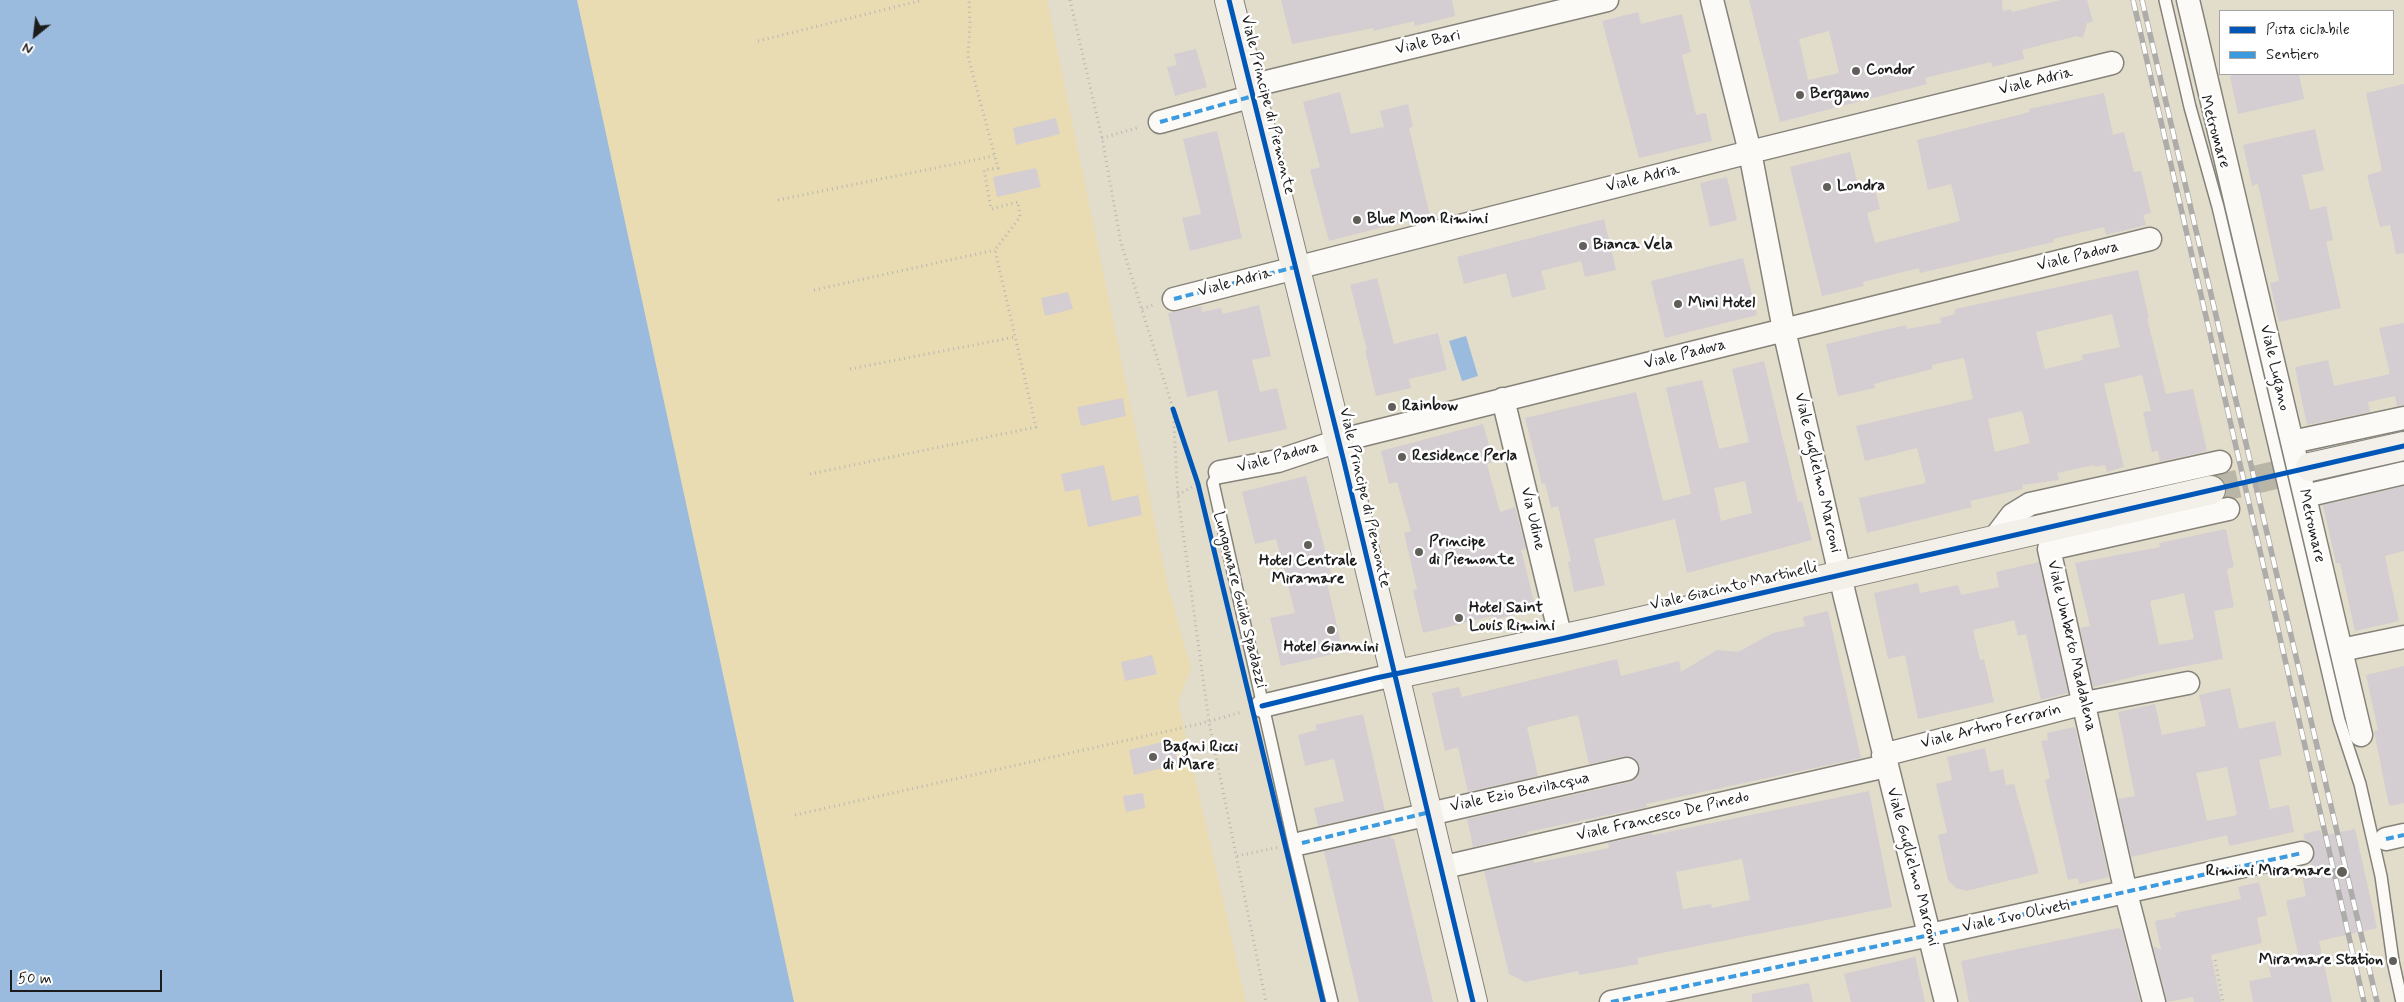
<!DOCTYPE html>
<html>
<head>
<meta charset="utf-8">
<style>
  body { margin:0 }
  #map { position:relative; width:2404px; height:1002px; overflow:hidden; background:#e2dcca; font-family:Mynerve,sans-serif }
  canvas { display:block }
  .legend { position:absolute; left:2219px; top:10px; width:175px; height:65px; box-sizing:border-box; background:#fff; border:1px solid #a4a4a4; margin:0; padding:6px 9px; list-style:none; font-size:15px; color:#1c1c1c }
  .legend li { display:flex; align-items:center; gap:10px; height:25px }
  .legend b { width:25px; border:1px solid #a4a4a4 }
  .north { position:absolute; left:10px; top:10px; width:50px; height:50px; -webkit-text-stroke:4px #fff; paint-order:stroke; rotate:209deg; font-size:14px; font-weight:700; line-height:20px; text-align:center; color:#1c1c1c }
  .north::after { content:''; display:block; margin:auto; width:18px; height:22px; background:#1c1c1c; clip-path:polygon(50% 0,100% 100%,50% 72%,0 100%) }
  .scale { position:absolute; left:10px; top:970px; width:152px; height:22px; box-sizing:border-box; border:2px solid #1c1c1c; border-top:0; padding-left:6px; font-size:15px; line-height:18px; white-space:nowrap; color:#1c1c1c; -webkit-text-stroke:4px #fff; paint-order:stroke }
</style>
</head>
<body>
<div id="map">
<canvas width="2404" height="1002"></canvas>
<ul class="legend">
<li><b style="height:6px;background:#0057b8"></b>Pista ciclabile</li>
<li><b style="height:6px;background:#3c9bdf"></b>Sentiero</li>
</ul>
<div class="north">N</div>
<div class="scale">50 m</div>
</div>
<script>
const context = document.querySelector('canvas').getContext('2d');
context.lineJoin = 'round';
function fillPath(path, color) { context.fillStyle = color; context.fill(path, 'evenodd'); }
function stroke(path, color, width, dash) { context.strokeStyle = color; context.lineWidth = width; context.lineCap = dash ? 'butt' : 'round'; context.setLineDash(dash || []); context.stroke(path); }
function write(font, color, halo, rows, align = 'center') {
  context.font = font + ' Mynerve,sans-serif'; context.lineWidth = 5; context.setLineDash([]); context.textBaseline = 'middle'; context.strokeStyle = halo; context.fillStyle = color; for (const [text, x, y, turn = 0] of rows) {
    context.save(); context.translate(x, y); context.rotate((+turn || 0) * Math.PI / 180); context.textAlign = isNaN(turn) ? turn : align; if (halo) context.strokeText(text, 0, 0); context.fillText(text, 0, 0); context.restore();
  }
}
fillPath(new Path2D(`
  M577,0H1047L1168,587L1191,669L1178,702L1246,1002H794Z`), '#e9dbb2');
fillPath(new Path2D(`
  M0,0H577L794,1002H0Z
  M1466,336L1478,376L1462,381L1449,341Z`), '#9abade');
fillPath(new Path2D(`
  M1281,0H1452L1455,16L1415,26L1414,21L1374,31L1373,28L1292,44Z
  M1749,0H2002L2003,11L2011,9L2012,12L2060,0H2087L2093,22L2087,23L2083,38L2077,36L2022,50L2024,59L1993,67L1991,62L1925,78L1927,84L1780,122ZM1829,31L1839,73L1808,80L1799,39Z
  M1638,12L1641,24L1682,14L1691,52L1682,55L1696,115L1706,113L1712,141L1639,158L1602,21Z
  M1196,49L1207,87L1175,96L1167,67L1177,65L1174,54Z
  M2238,74H2299L2304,99L2238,114L2230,76Z
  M2404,84V253L2396,254L2390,225L2380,227L2367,175L2382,171L2366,93Z
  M1340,92L1351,134L1384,127L1380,111L1408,104L1413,127L1409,128L1430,215L1329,241L1310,170L1320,167L1303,102Z
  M2104,93L2113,135L2124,132L2134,172L2141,171L2151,213L2143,215L2146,225L2106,235L2104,227L2053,239L2054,242L1920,273L1919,268L1863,282L1864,286L1822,296L1790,167L1850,152L1859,189L1874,186L1880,209L1867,213L1875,243L1960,221L1951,184L1928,190L1917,140L2030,112L2029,109Z
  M1056,118L1060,134L1016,145L1013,128Z
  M2315,129L2324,170L2302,175L2310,210L2326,206L2333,240L2326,242L2341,308L2279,322L2270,283L2279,281L2258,184L2252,186L2243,145Z
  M1217,131L1242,238L1190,251L1182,218L1201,214L1183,139Z
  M1036,168L1041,187L997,197L993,177Z
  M1727,177L1737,220L1710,227L1700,183Z
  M1604,219L1616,270L1585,277L1581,261L1541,271L1546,289L1512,298L1506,273L1464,284L1457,257Z
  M1743,258L1757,315L1665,338L1651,281Z
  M2138,270L2149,318H2147L2166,394L2193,389L2207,451L2160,462L2158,451L2152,452L2143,412L2151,411L2142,375L2104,384L2124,467L2107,472L2105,465L2094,467V465L2057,473L2059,480L2022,485L2023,489L1970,501L1972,507L1867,533L1859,498L1926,483L1917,448L1865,461L1856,426L1973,399L1964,358L1932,365V369L1874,384L1875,388L1838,396L1826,344L1906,325L1907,329L1941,323L1940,318L1955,314V309ZM2112,314L2120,347L2082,355L2083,360L2045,369L2036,332ZM2022,411L2030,443L1995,452L1988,419Z
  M1377,278L1394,344L1438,333L1447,370L1409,379L1411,388L1376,396L1365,350H1367L1350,285Z
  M1068,292L1073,309L1045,316L1041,298Z
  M1259,305L1271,356L1252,360L1260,392L1277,388L1287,429L1228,442L1217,390L1187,397L1168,313L1201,306L1202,312L1221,308L1223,314Z
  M2404,323V405L2397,406L2395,396L2368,402L2370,412L2307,425L2295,367L2328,360L2334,386L2390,374L2379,328Z
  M1764,361L1798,502L1802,501L1812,540L1687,573L1675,519L1594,539L1605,585L1574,592L1568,562L1571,561L1558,506L1551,508L1545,483L1542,484L1525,418L1636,392L1663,501L1691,494L1666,388L1702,380L1719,449L1749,442L1732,369ZM1745,481L1752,513L1721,521L1714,488Z
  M1123,398L1126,416L1081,426L1077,407Z
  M1483,424L1494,462L1487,464L1500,512L1515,507L1526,549L1521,550L1536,609L1493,620L1492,616L1423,633L1413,590L1417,589L1404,533L1411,531L1397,482L1389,484L1381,451Z
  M1104,465L1112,501L1138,495L1142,515L1088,527L1080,489L1065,492L1061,474Z
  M1306,476L1333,581L1327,582L1343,652L1281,666L1270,618L1295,613L1276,539L1255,544L1242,492Z
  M2404,486V551L2385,556L2399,621L2355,631L2340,563H2336L2323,505Z
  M2226,529L2234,567L2227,569L2234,607L2214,611L2223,659L2144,674L2093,687L2080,628L2090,626L2075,563L2160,547L2159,543ZM2184,593L2194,639L2159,645L2150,601Z
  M2039,562L2068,693L2041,700L2026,634L2018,636L2014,620L1973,630L1980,660L1984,659L1994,702L1918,719L1905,655L1888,659L1874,593L1918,583L1920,593L1958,585L1961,595L1999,587L1996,572Z
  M1828,611L1861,758L1646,804L1647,807L1527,832L1528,834L1473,847L1467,819L1630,782L1639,773L1640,766L1631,757L1625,756L1589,764L1578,715L1527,727L1538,776L1468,792L1458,747L1445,751L1432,693L1459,687L1462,697L1617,659L1621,676L1679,661L1681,672L1717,650L1738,652L1773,633L1805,626L1803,617Z
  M1152,655L1157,674L1125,681L1121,662Z
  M2404,666V803L2389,806L2374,731L2378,730L2366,675Z
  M2230,688L2239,729L2275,721L2282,755L2259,760L2270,809L2289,805L2294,832L2229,846L2227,835L2131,857L2118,799L2135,796L2118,712L2155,704L2162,735L2206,726L2199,695ZM2227,767L2237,815L2207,821L2196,773Z
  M1363,714L1385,811L1318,826L1314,808L1344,801L1334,759L1305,766L1298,735L1317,730L1315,725Z
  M2075,727L2109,877L2079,884L2078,878L2068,880L2045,780L2050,778L2041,741L2048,740L2047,733Z
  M1171,740L1179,764L1134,775L1129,750Z
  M1985,748L1990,772L2003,769L2006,785L2014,784L2039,873L1966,891L1956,888L1948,880L1938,835L1947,833L1936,784L1952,780L1947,757Z
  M1869,791L1892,907L1637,958L1639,964L1579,975L1578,971L1525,982L1509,974L1484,871L1533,860L1534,863L1609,848L1608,843L1652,833L1653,835ZM1742,859L1750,900L1712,908L1711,904L1683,909L1676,872Z
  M1143,793L1145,808L1126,812L1123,796Z
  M2355,829L2377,928L2319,941L2332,1002H2253L2249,981L2271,977L2268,964L2299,957L2286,901L2306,896L2302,876L2313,874L2310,863L2314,857L2315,850L2311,844L2305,840L2303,834L2320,830L2322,836Z
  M1391,836V839H1394L1433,1002H1359L1324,851Z
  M2259,882L2267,915L2257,918L2262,943L2211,955L2221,1002H2194L2193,997L2167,1002L2153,946L2161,950L2155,921L2176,917L2175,913L2241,899L2238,887Z
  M2118,928L2122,930L2140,1002H1969L1961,961Z
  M1915,957L1925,1002H1851L1844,974Z
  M1809,983L1813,1002H1752V994Z`), '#d4ced2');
stroke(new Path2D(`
  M2211,490L2310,467`), '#bab6a7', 28, [28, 14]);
const lane = new Path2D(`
  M2165,0L2190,107L2218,207L2339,720L2360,784L2381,876L2393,961L2402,1002
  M1220,472L1213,483L1294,844L1332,1002`);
const street = new Path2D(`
  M1712,0L1750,152L1784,330L1845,597L1946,1002
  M2188,0L2361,735
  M1250,86L1607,0
  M1160,122L1253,96
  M1174,299L1750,152L2112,63
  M1503,399L1561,639
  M2292,442L2404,418
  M1220,472L1278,461L1338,441L2150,239
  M2305,496L2404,473
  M1993,540L2012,515L2030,504L2220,462
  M2341,650L2404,637
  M1262,706L1393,675
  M1883,755L2085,703L2188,683
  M2386,839L2404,835
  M1302,843L1627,769
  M1440,868L1886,766
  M1611,1002L1930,935L2302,853
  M2154,1002L2126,893L2049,549L2228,509`);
const secondary = new Path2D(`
  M1229,0L1344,462L1473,1002
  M2310,467L2404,446
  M1393,675L1602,630L2211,490`);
stroke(lane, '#858279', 14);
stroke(street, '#858279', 25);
stroke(secondary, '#858279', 30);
stroke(new Path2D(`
  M1070,0L1102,138L1121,243L1173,409L1178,496L1209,722L1266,1002
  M758,41L923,0
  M1102,138L1140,127
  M778,200L994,156
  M814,290L995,250
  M1142,309L1155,304
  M850,369L1015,337
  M810,474L1036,427L995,250L1020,217L1018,202L991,209L984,170L998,168L968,56L970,24L969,0
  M1178,495L1199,483
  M795,815L1199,724L1242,712
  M1237,856L1280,847
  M2315,871L2324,869
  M2215,960L2223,1002`), '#b8b7b3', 3, [1, 4]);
stroke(lane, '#fbfaf7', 11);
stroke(street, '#fbfaf7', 22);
stroke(secondary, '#f3f0e9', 28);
const rail = new Path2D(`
  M2133,0L2364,1002
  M2142,0L2377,1002`);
stroke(rail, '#adacaa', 5.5);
stroke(rail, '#fff', 4, [11]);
stroke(new Path2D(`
  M1160,122L1253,96
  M1174,299L1295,267
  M2386,839L2404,835
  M1302,843L1426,813
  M1611,1002L1930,935L2302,853`), '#3c9bdf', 4, [8, 4]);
stroke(new Path2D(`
  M1229,0L1344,462L1473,1002
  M1173,409L1198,484L1323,1002
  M1262,706L1376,678L1561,639L2404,446`), '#0057b8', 5);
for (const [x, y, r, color] of [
  [1856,71,5,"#615f59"],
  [1800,95,5,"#615f59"],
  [1827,187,5,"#615f59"],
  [1357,220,5,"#615f59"],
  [1583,246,5,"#615f59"],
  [1678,304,5,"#615f59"],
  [1392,407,5,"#615f59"],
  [1402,457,5,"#615f59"],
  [1308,545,5,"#615f59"],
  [1419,552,5,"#615f59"],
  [1459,618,5,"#615f59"],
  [1331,630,5,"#615f59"],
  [1153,757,5,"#615f59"],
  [2342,872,6,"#615f59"],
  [2393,961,5,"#615f59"]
]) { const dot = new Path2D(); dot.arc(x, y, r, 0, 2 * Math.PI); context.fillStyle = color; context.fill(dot); stroke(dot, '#fff', 2); }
write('16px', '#1c1c1c', '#fff', [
  ["Viale Bari",1428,43,-13],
  ["Viale Adria",2036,82,-14],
  ["Viale Principe di Piemonte",1267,105,76],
  ["Metromare",2214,132,74],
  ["Viale Adria",1643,179,-14],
  ["Viale Padova",2078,257,-14],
  ["Viale Adria",1235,283,-15],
  ["Viale Padova",1685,355,-14],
  ["Viale Lugano",2274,368,77],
  ["Viale Padova",1278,458,-15],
  ["Viale Guglielmo Marconi",1817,473,77],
  ["Viale Principe di Piemonte",1364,498,77],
  ["Via Udine",1532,519,77],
  ["Metromare",2311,526,77],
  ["Viale Giacinto Martinelli",1734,587,-13],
  ["Lungomare Guido Spadazzi",1239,600,76],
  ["Viale Umberto Maddalena",2071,646,77],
  ["Viale Arturo Ferrarin",1991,727,-14],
  ["Viale Ezio Bevilacqua",1520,793,-12],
  ["Viale Francesco De Pinedo",1663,817,-13],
  ["Viale Guglielmo Marconi",1912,867,75],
  ["Viale Ivo Oliveti",2016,917,-12]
]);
write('bold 16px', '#1c1c1c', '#fff', [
  ["Condor",1866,71],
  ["Bergamo",1810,95],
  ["Londra",1837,187],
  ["Blue Moon Rimini",1367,220],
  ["Bianca Vela",1593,246],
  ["Mini Hotel",1688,304],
  ["Rainbow",1402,407],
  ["Residence Perla",1412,457],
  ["Principe",1429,543],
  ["di Piemonte",1429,561],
  ["Hotel Centrale",1308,562,"center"],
  ["Miramare",1308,580,"center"],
  ["Hotel Saint",1469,609],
  ["Louis Rimini",1469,627],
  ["Hotel Giannini",1331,648,"center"],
  ["Bagni Ricci",1163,748],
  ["di Mare",1163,766],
  ["Rimini Miramare",2331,872,"right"],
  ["Miramare Station",2383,961,"right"]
], 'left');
</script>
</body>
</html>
